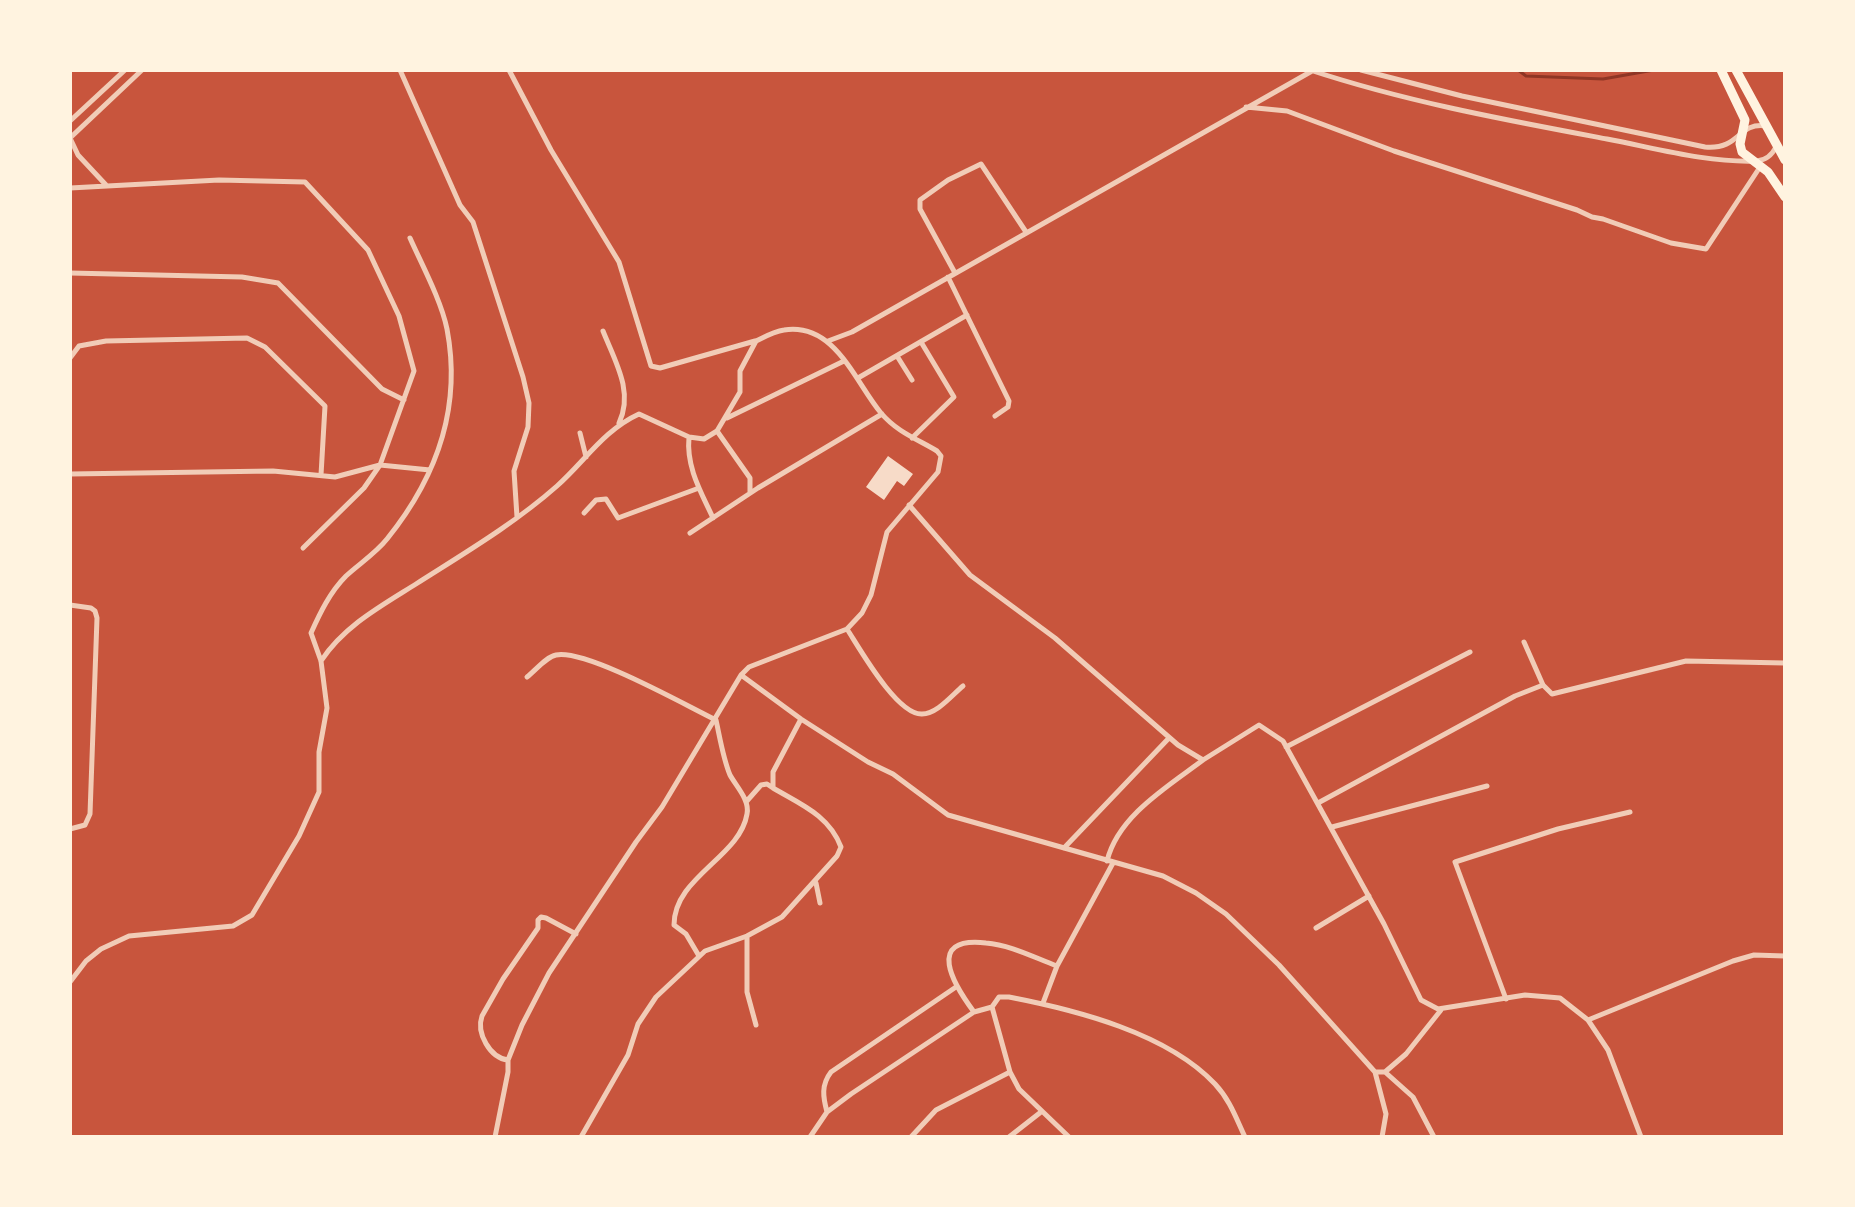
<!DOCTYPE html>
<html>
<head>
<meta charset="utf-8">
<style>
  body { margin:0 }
  #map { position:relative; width:1855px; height:1207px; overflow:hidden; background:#c8553d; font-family:Lora,serif }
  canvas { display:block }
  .frame { position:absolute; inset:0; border:72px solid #fff3e0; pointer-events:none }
</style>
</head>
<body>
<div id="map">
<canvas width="1855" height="1207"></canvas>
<div class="frame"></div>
</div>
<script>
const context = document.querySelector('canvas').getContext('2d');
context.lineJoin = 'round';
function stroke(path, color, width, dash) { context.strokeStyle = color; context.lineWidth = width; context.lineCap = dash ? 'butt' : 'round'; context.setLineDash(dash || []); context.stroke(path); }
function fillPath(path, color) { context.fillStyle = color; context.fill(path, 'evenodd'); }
stroke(new Path2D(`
  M1518,70L1526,76L1603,79L1654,70`), '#8f3625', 3);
fillPath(new Path2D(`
  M888,456L913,474L904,486L897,481L884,500L866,487Z`), '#f7dbc8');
stroke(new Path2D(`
  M400,70L460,205L473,222L523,377L529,403L528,427L514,471L517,517
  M509,70L551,150L619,262L651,366L660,368L755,341
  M1310,70C1407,102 1506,120 1607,139C1655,148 1707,163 1757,161C1766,160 1772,155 1776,147
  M1361,70L1462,96L1705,147C1741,150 1737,122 1766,126
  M1246,107L1287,111L1394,151L1577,210L1592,217L1603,219L1671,243L1706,249L1760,167
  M70,121L125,70
  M70,138L142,70
  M70,138L78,155L106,185
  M70,188L219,180L305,182L368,250L399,316L414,371L380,465L364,488L303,548
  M70,273L242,277L278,283L382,389L404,400
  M955,273L920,209V200L948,180L981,164L1026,232
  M948,277L1009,401L1008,407L995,416
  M603,331C615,361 634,392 619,423
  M828,341L852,332L1312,71
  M897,356L912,380
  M70,358L79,346L106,341L247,338L265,347L325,406L321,475
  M858,378L967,315
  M727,418L844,361
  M717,431L750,478V493
  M580,433L586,457
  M689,437C686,467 701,492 713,518
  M912,438L954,397L921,342
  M70,474L273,471L335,477L380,465L430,470
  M909,505L970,575L1055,638L1178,745L1203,760L1259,725L1283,741L1384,924L1421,1000L1438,1009L1525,995L1560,998L1588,1020L1608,1050L1641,1137
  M584,513L596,500L606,499L618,518L699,488
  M690,533L758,488L882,414
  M70,605L91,608L95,611L97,618L90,814L85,825L70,829
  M847,629C860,649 897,715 922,714C937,714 952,695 963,686
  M1524,642L1543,685L1552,694L1686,661L1785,663
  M321,661C344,626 381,606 416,584C463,554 514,524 557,486C585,461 604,430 639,414L689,437L704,439L717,431L740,392V371L756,341C764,337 775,331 784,330C835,322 855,382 881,413C897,432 917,439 937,451L941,456L938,472L887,532L871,595L862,613L847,629L749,667L741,675L662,807L636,842L549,973L522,1025L508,1060V1072L495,1137
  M741,675L801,719L868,762L893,774L948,815L1163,876L1196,893L1226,914L1279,965L1375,1072H1385L1406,1054L1441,1010
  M527,677C536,670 546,657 556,655C586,649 685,705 716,720C720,738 723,758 730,775C736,786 750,800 747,814C740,857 674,877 674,925L686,934L699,956
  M1286,747L1470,652
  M746,802L761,785L767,784L773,788
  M1318,803L1515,696L1543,685
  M1332,827L1487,786
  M1064,848L1169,738
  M1107,861C1118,816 1167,787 1203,760
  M816,883L820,903
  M1316,928L1369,896
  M747,936V992L756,1025
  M70,982L86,961L101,949L129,936L233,926L252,915L299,836L319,792V752L327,708L321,661L311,633C320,613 330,592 346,576C359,564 376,553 387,539C437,477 462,408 447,329C441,300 422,265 410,238
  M1506,999L1455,862L1558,829L1630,812
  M1043,1003L1057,966L1113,863
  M992,1007L1010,1072L1019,1089L1069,1137
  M974,1012C954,985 924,936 986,943C1011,945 1035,958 1057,966
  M1588,1020L1733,961L1754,955L1785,956
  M508,1060C490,1058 476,1033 482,1016L503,979L538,928V920L541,917L546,918L576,934
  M1375,1072L1386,1114L1382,1137
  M1385,1072L1413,1097L1434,1137
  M827,1112C823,1097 821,1085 831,1072L956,987
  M581,1137L628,1055L638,1024L656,997L705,951L747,936L782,917L837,856L841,847C829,815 800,804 773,788V772L801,719
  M810,1137L827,1112L851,1094L974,1012L992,1007L999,997H1009C1076,1010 1167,1033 1215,1084C1230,1100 1236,1118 1245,1137
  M911,1137L936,1110L1010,1072
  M1009,1137L1041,1112`), '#f1ccb7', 5);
stroke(new Path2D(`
  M1721,70L1745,120L1740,144L1742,152L1768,172L1785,197
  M1736,70L1785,160`), '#fff3e0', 9);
</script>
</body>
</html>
